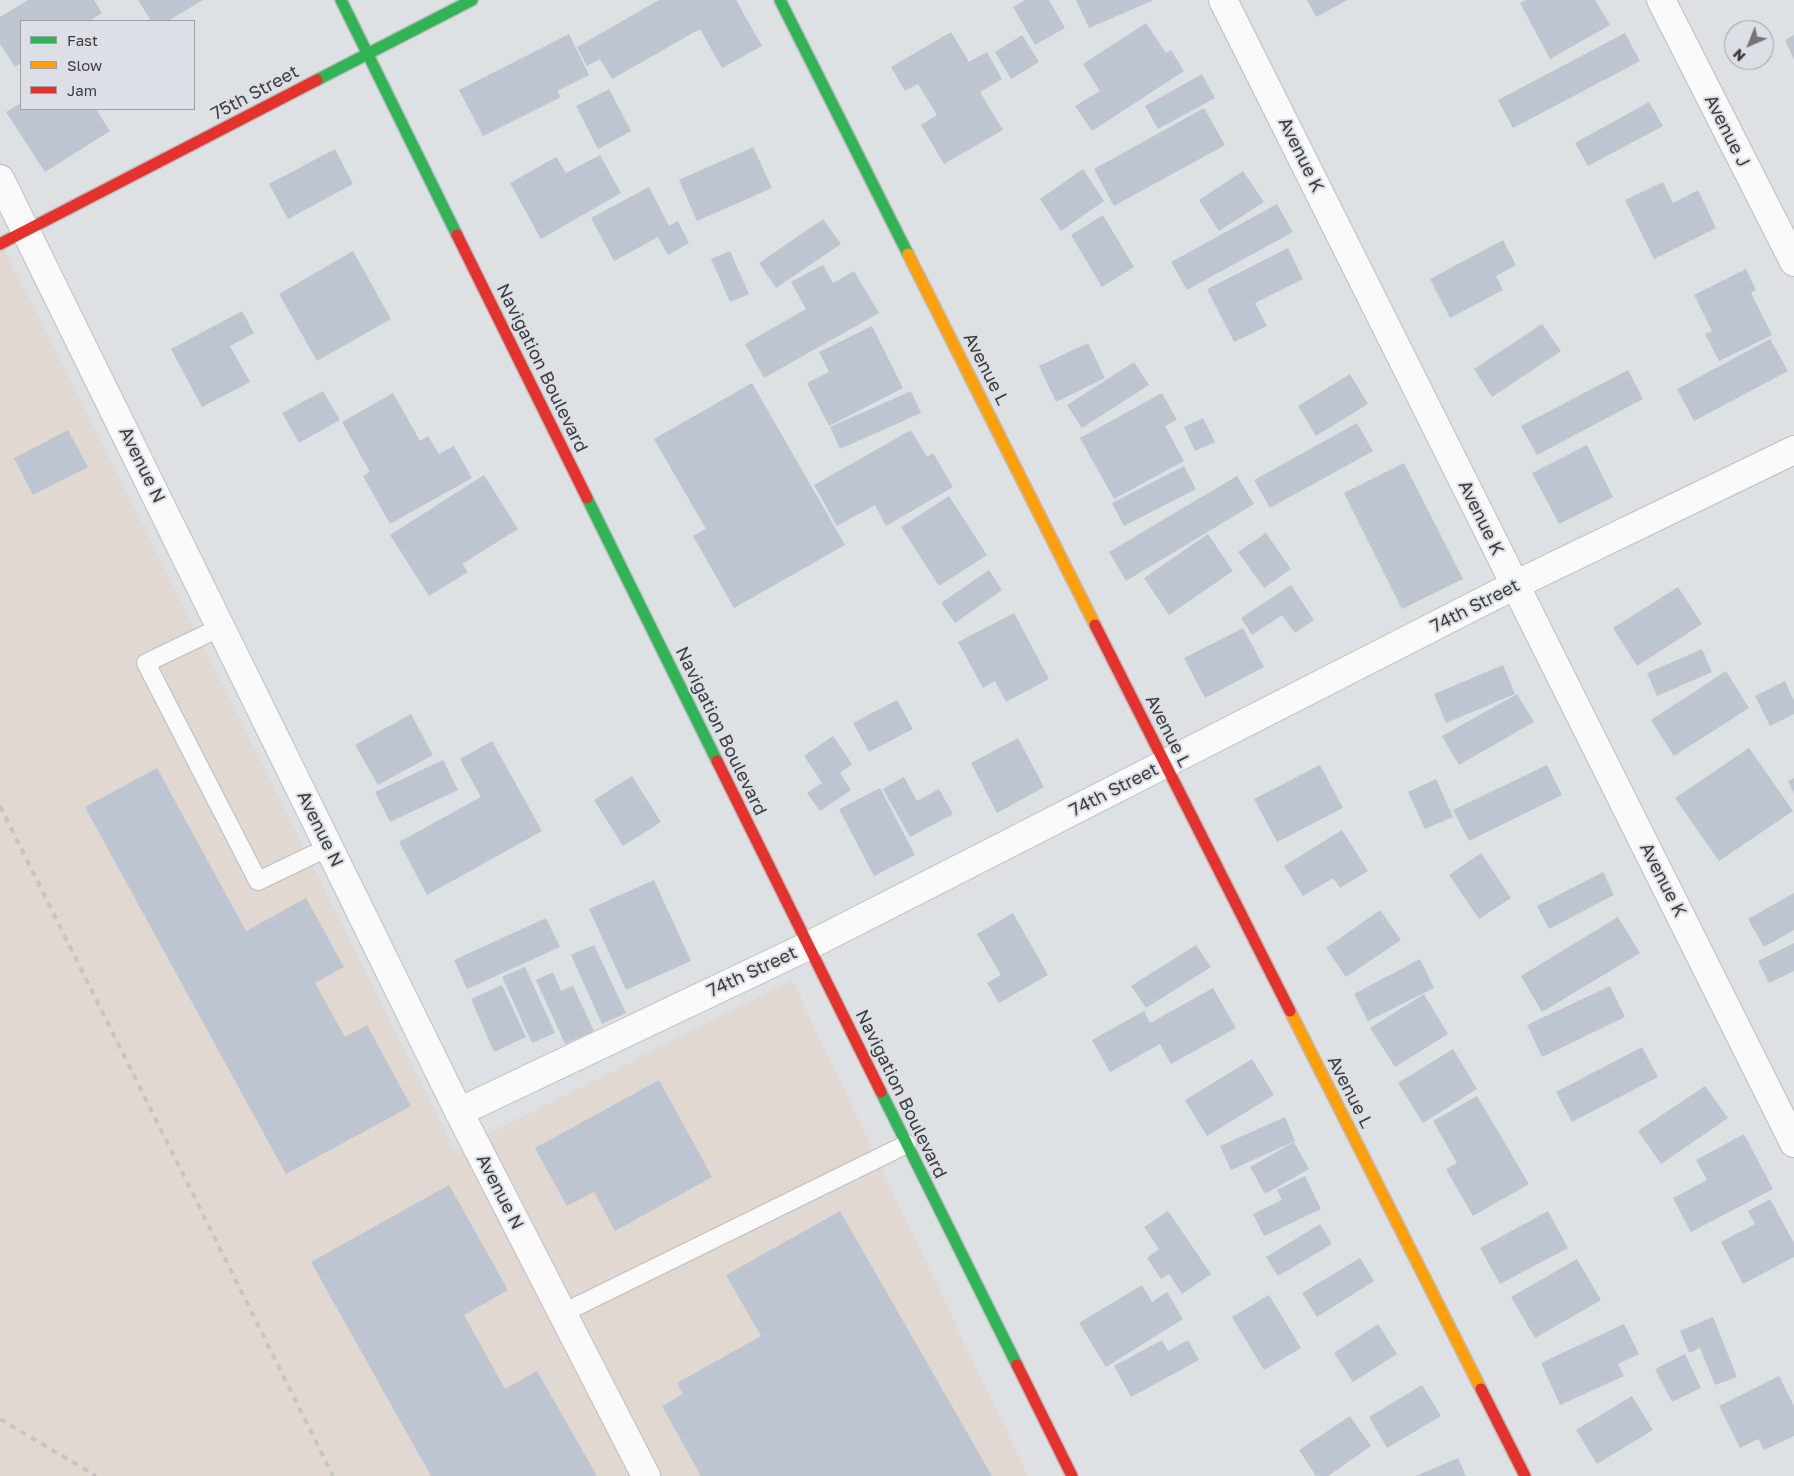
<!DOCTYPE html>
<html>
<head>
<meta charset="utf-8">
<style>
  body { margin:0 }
  #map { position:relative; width:1794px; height:1476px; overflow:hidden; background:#dee1e4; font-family:"Golos Text",sans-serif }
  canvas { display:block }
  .legend { position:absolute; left:20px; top:20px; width:175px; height:90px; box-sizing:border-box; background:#dce0e6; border:1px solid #9c9fa3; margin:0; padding:6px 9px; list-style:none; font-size:15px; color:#3b3d3f }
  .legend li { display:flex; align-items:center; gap:10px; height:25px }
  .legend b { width:25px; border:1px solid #9c9fa3 }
  .north { position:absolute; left:1724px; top:20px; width:50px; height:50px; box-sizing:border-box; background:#dce0e6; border:1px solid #9c9fa3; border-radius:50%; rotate:224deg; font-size:14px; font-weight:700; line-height:20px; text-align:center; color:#3b3d3f }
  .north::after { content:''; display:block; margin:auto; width:18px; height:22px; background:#747679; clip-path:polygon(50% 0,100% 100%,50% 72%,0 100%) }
</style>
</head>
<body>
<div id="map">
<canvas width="1794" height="1476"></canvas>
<ul class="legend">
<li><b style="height:6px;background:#30b455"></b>Fast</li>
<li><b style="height:6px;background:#ff9f0a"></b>Slow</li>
<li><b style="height:6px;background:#e5322d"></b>Jam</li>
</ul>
<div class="north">N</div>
</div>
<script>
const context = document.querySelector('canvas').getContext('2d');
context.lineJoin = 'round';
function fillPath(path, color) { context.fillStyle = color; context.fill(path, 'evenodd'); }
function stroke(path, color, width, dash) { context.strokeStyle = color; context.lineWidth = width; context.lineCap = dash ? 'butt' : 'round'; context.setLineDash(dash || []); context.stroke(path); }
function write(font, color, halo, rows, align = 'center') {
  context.font = font + ' "Golos Text",sans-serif'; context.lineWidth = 4; context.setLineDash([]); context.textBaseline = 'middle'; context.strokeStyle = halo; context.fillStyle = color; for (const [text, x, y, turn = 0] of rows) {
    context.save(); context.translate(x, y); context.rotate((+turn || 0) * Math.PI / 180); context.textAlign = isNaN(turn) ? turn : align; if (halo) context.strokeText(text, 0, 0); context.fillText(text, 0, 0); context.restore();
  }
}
fillPath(new Path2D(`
  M0,242L455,1151L792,980L1028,1476H0Z`), '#e2d8d2');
fillPath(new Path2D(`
  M28,0H94L102,13L89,21H21V63L15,67L0,44V17Z
  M138,0H203L168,21H151Z
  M659,0H736L762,46L722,68L700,29L612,79L600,59L587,66L577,47Z
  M1026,0H1049L1065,28L1035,45L1013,7Z
  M1076,0H1154L1089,28Z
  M1307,0H1348L1316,17Z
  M1526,0H1595L1610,25L1550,59L1520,3Z
  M1146,23L1166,53L1171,50L1184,71L1092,131L1075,106L1100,91L1083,64Z
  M951,32L969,62L987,52L1002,79L980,92L1003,130L944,164L921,125L937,115L918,84L905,91L891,67Z
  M1625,33L1640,61L1513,128L1498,100Z
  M569,34L589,75L557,91L561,97L483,136L459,90Z
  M1022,35L1039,62L1011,79L995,52Z
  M1794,35V60L1785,40Z
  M1202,74L1215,98L1158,129L1145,106Z
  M609,89L631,131L598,149L576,106Z
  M1649,102L1663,126L1588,166L1575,143Z
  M21,103V109H96L110,131L45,172L6,112Z
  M1204,108L1225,145L1114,206L1094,169Z
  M753,147L772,188L697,221L679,180Z
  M335,149L353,184L288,219L269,184Z
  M600,155L621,193L541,239L510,183L556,157L566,173Z
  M1083,169L1104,201L1061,231L1040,199Z
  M1243,171L1264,202L1219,231L1199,200Z
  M1663,182L1673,203L1698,190L1716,228L1654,259L1625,200Z
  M649,187L669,226L678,221L689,243L668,255L658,237L614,261L591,218Z
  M1277,204L1293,232L1187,290L1171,262Z
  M1103,215L1134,267L1102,287L1071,235Z
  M823,219L841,244L776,288L759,263Z
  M1503,240L1516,265L1496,276L1503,290L1450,318L1430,279Z
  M1288,248L1303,279L1255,303L1267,326L1234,342L1207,289Z
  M353,251L391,319L317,361L279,294Z
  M730,251L749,294L730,302L711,259Z
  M823,265L833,283L854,271L879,313L764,378L745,344L806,309L791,282Z
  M1746,269L1756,290L1751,293L1772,335L1719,361L1705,334L1712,331L1694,295Z
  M242,311L254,333L230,346L250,382L202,407L171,349Z
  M1542,324L1561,351L1492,397L1474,369Z
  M872,326L903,388L829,426L807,383L829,372L819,352Z
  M1770,339L1788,371L1694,421L1677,389Z
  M1088,343L1105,378L1056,402L1039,366Z
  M1134,362L1149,385L1082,428L1067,405Z
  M1628,370L1643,399L1537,455L1521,426Z
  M1350,374L1368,404L1316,436L1298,406Z
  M752,383L845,545L734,608L693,536L706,529L654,439Z
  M323,391L340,420L299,443L282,413Z
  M911,391L921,413L840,449L830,427Z
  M393,393L420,441L428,436L439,454L454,446L472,478L390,524L363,476L370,472L342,422Z
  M1162,393L1177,420L1165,426L1184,461L1114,499L1080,438Z
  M1203,418L1215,442L1195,451L1184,427Z
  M1357,423L1373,451L1270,508L1254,480Z
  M68,430L88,467L33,495L14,458Z
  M911,430L927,457L933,453L953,487L886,526L875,505L837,526L814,485Z
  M1587,445L1613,497L1559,524L1532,473Z
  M1404,463L1463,579L1402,609L1344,493Z
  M1184,466L1196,489L1124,526L1112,503Z
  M484,475L518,529L462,564L468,572L429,596L390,535Z
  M1237,476L1254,504L1126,581L1109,552Z
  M949,496L987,555L939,586L901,527Z
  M1266,533L1291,569L1264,588L1238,552Z
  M1208,534L1233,571L1169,615L1144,578Z
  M989,570L1002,590L955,623L941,603Z
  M1291,585L1314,620L1295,633L1282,615L1252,635L1241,618Z
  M1678,587L1702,624L1637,666L1613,628Z
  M1014,613L1049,679L1006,702L995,681L983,688L958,642Z
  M1243,628L1264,667L1205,698L1184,658Z
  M1702,649L1712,672L1657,696L1647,673Z
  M1503,665L1515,694L1446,723L1434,694Z
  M1726,671L1749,708L1674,756L1651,720Z
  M1785,681L1794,701V714L1770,726L1755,696Z
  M1517,694L1534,722L1459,765L1442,736Z
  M897,700L913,729L869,752L853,723Z
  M411,714L433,755L378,785L355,745Z
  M833,736L852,764L840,773L851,790L820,811L807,793L822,783L804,756Z
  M1018,738L1044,787L997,813L971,763Z
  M492,741L542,831L427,895L399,842L481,797L460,759Z
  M1749,748L1793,811L1719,861L1675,798Z
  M443,760L458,790L390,822L375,792Z
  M1320,765L1343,808L1277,842L1254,799Z
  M1547,765L1562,795L1469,841L1453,810Z
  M157,768L246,931L306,898L344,967L315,983L345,1037L367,1025L411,1106L286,1174L85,807Z
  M632,776L661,822L623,846L594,800Z
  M904,777L917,801L939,789L953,814L910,837L883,789Z
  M1794,778V793L1788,781Z
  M1436,779L1453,817L1425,829L1408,792Z
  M880,788L915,855L874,876L839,809Z
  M1342,830L1368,871L1340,888L1333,878L1303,896L1284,866Z
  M1481,853L1511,898L1479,919L1449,875Z
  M1603,872L1614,895L1549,929L1537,906Z
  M654,880L691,961L626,990L589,909Z
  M1794,893V930L1764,947L1748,919Z
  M1380,910L1401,940L1346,977L1326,948Z
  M1013,913L1048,975L999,1003L987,983L1001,975L977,934Z
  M1618,917L1640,953L1542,1012L1521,976Z
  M546,918L560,947L467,989L454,960Z
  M1794,943V971L1769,983L1758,961Z
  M594,945L626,1013L602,1024L571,955Z
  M1196,945L1211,967L1146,1008L1131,986Z
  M1420,959L1434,988L1368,1021L1354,994Z
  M525,967L555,1033L532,1043L502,977Z
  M553,972L561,991L573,986L594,1031L565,1044L536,980Z
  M502,985L526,1037L494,1052L471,999Z
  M1610,986L1625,1017L1542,1057L1527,1025Z
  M1213,988L1236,1028L1171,1064L1160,1044L1110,1072L1092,1040L1144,1011L1150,1023Z
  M1424,994L1448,1034L1395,1067L1370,1028Z
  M1642,1047L1658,1077L1572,1122L1556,1092Z
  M1453,1049L1477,1089L1423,1123L1398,1083Z
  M1252,1059L1274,1095L1207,1136L1185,1100Z
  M659,1080L712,1177L615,1231L594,1192L567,1206L535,1148Z
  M1705,1086L1728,1118L1661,1164L1638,1131Z
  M1477,1096L1529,1184L1473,1216L1446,1169L1457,1163L1433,1121Z
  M1285,1117L1295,1141L1231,1170L1220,1146Z
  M1744,1134L1773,1189L1691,1232L1673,1198L1707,1180L1696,1160Z
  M1294,1142L1309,1169L1265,1194L1250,1167Z
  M1305,1176L1321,1209L1264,1236L1253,1214L1282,1200L1277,1190Z
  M449,1185L508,1290L464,1315L505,1389L537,1371L597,1476H431L311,1262Z
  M1770,1199L1794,1243V1257L1743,1284L1721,1242L1755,1224L1748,1211Z
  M840,1211L992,1476H701L662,1406L683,1394L677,1383L761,1336L726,1275Z
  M1168,1211L1211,1274L1182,1294L1169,1274L1161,1279L1147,1258L1159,1249L1144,1227Z
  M1548,1211L1568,1248L1500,1284L1480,1248Z
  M1320,1224L1332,1244L1278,1276L1266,1257Z
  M1360,1258L1374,1281L1317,1317L1302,1293Z
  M1577,1259L1601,1300L1535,1338L1511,1297Z
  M1142,1285L1152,1302L1167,1292L1183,1319L1106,1367L1079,1323Z
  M1269,1295L1301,1348L1264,1370L1232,1317Z
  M1713,1317L1737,1377L1715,1385L1700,1348L1689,1353L1680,1331Z
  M1378,1324L1397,1354L1353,1382L1334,1353Z
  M1624,1324L1639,1354L1618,1364L1624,1376L1560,1405L1541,1363Z
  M1162,1340L1168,1351L1188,1340L1199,1360L1131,1397L1114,1366Z
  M1685,1354L1701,1388L1672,1402L1655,1369Z
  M1779,1376L1794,1406V1436L1764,1450L1758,1439L1740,1448L1719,1406Z
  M1422,1385L1441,1416L1387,1448L1369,1417Z
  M1632,1396L1653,1430L1597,1464L1576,1430Z
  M1350,1416L1371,1446L1328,1476H1316L1299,1450Z
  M1458,1458L1466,1476H1416Z`), '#bcc5d0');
const lane = new Path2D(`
  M221,627L146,663L258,881L329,847
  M563,1313L907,1144`);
const street = new Path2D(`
  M1223,0L1794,1143
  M1661,0L1794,262
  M0,179L459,1112L646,1476
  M459,1112L808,946L1515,585L1794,450`);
const fast = new Path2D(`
  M341,0L457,235
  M780,0L908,254
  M317,80L472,0
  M587,498L717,761
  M881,1092L1017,1365`);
const slow = new Path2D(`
  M908,254L1095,625
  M1290,1011L1481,1389`);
const jam = new Path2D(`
  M457,235L587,498
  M0,244L317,80
  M1095,625L1290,1011
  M717,761L881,1092
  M1017,1365L1072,1476
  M1481,1389L1525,1476`);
stroke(lane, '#bbbdbf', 20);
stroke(street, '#bbbdbf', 30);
stroke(fast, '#bbbdbf', 14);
stroke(slow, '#bbbdbf', 14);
stroke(jam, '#bbbdbf', 14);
stroke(lane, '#fafafb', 18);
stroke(street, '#fafafb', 28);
stroke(fast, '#30b455', 11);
stroke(slow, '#ff9f0a', 11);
stroke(jam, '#e5322d', 11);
stroke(new Path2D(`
  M0,806L333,1476
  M0,1419L96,1476`), '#c4c5c5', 4, [6, 6]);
write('18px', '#3b3d3f', '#dce0e6', [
  ["75th Street",255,93,-28],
  ["Avenue J",1727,131,63],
  ["Avenue K",1301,155,64],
  ["Navigation Boulevard",542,368,64],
  ["Avenue L",986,369,63],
  ["Avenue N",142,465,64],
  ["Avenue K",1481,518,64],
  ["74th Street",1475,606,-27],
  ["Navigation Boulevard",721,731,64],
  ["Avenue L",1168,731,63],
  ["74th Street",1114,790,-27],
  ["Avenue N",320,829,64],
  ["Avenue K",1663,880,63],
  ["74th Street",752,972,-25],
  ["Avenue L",1350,1092,63],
  ["Navigation Boulevard",901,1094,64],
  ["Avenue N",500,1192,63]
]);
</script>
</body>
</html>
